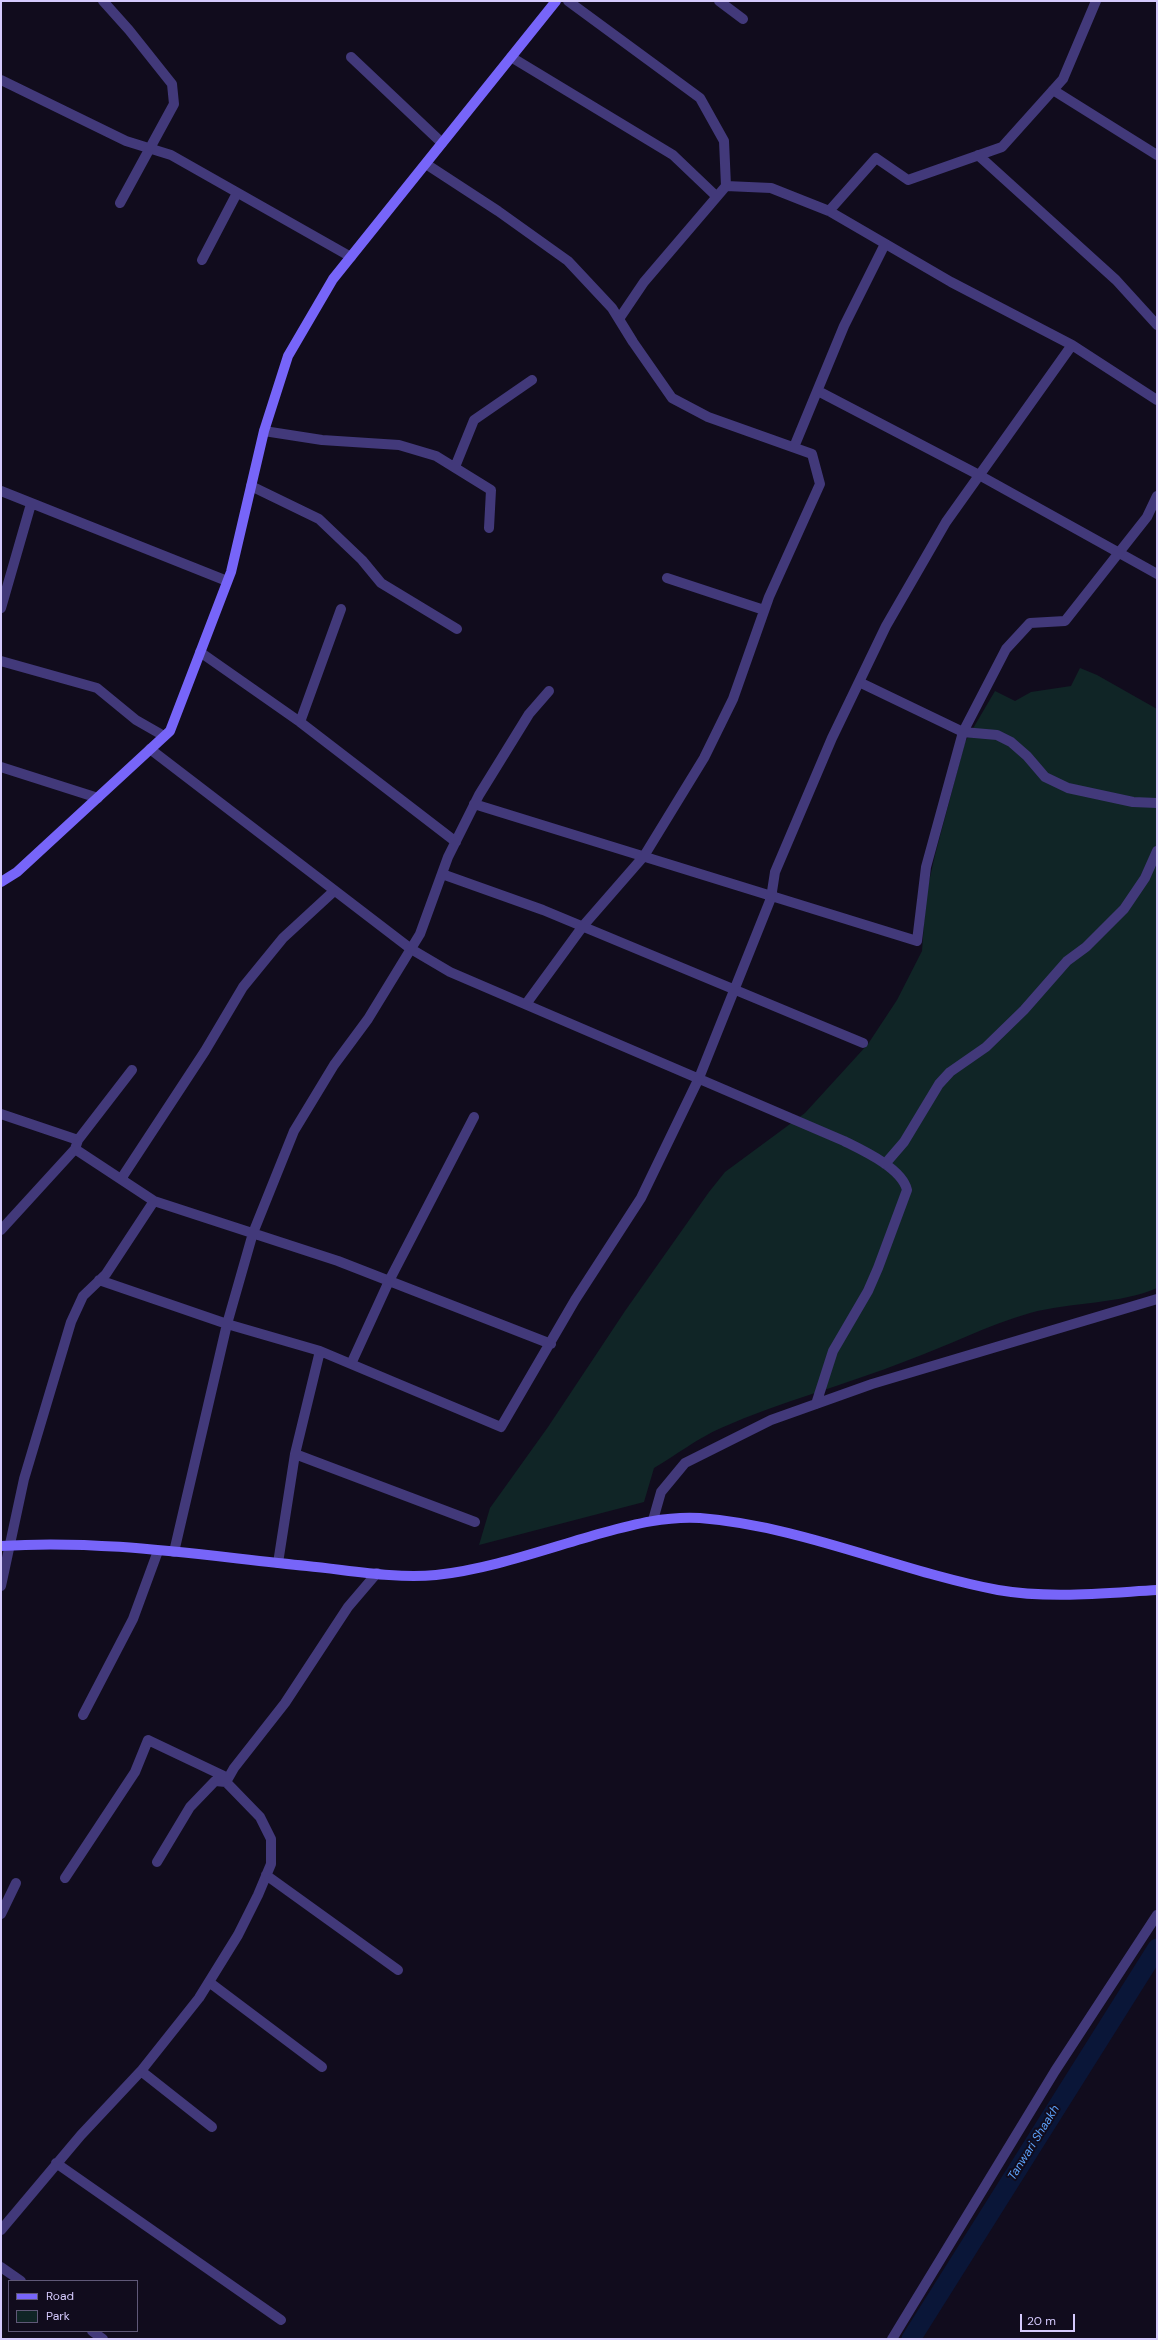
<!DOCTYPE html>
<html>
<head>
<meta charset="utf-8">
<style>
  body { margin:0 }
  #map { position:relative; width:1158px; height:2340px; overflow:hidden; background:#110c1d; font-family:"DM Sans",sans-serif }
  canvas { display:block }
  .frame { position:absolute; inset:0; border:2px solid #d5cafd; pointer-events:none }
  .legend { position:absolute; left:8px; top:2280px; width:130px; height:52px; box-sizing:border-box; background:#110c1d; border:1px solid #5f5877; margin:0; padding:5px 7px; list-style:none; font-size:12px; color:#d5cafd }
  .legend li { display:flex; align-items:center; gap:8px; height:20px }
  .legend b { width:20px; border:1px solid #5f5877 }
  .scale { position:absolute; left:1020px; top:2314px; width:55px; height:18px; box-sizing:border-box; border:2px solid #d5cafd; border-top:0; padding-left:5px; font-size:12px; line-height:14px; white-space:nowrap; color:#d5cafd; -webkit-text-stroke:3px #110c1d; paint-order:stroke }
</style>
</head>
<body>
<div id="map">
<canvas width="1158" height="2340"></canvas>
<div class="frame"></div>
<ul class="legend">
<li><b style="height:5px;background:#7765f9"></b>Road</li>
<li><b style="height:11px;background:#102526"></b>Park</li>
</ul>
<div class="scale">20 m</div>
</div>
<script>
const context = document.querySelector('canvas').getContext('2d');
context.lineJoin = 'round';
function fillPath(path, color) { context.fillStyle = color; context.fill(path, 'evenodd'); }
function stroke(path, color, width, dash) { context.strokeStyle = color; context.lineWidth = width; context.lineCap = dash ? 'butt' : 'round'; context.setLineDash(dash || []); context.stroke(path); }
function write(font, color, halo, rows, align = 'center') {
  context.font = font + ' "DM Sans",sans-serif'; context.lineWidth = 4; context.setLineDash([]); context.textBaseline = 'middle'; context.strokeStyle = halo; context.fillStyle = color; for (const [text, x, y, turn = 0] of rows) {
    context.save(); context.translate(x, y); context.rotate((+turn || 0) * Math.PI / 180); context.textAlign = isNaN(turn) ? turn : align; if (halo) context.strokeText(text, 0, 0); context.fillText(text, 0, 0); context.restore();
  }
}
fillPath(new Path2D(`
  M1080,668L1097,675L1157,709V1288C1122,1304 1070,1302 1030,1313C987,1325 948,1346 906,1361C845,1385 782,1401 721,1428C698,1438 676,1455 654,1468L644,1502L479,1545L490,1508L548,1427L625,1311L709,1192L725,1172L805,1113L868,1044L897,1000L922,951L926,895L935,855L965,742L995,691L1015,701L1031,692L1071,686Z`), '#102526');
stroke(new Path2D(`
  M911,2339L1157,1948`), '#0a1638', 19);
stroke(new Path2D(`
  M103,1L129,30L172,84L174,104L120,203
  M568,1L700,98L724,141L726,186
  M719,1L743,19
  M351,57L442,143
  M511,57L673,155L716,196
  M1,80L126,141L171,155L351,257
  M1053,90L1157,155
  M978,155L1116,280L1157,325
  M426,164L498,211L568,261L612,308L633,342L672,398L708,417L812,454L820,484L769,597L733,699L704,758L644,856L583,926L526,1004
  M829,211L876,158L908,180L1002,147L1063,79L1096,1
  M202,260L237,193
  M619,319L644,282L726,186L771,188L829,211L951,282L1072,345L1157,400
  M818,391L979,475L1157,574
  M264,431L322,440L399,445L436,456L491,490L489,528
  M794,447L844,326L885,244
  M455,467L474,420L532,380
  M251,486L319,519L362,560L381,583L457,629
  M1,491L227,581
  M667,578L764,610
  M1,608L31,504
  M200,652L300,722L456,842
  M1,661L97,688L136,720L164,736
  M859,682L963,732L997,735L1011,742L1027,756L1045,777L1068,788L1133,802L1157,803
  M300,722L341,609
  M150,749L411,949L450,972L844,1141C862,1150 902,1168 907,1190L878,1268L868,1291L833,1351L816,1404
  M1,767L98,798
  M474,804L917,941L926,867L963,732L1006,649L1030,623L1065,621L1147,517L1157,496
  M442,874L543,910L863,1043
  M1,1114L78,1140
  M75,1149L154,1201L338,1261L551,1344
  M885,1164L904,1142L939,1084L950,1072L986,1047L1024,1010L1067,961L1086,947L1124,909L1145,878L1157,851
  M121,1179L205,1051L243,987L283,938L334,891
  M1,1230L75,1149L78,1140L132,1070
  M99,1280L227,1324L320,1351L501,1427L575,1300L641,1198L699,1078L771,898L775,872L832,738L886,626L946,522L1072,345
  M351,1364L389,1281L474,1117
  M295,1454L475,1522
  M653,1520L661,1492L685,1463L771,1420L872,1384L1157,1299
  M174,1552L227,1324L253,1233L294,1131L334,1065L368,1019L420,934L448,857L479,795L529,714L549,691
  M278,1563L295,1454L320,1351
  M1,1586L24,1479L71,1322L83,1296L106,1274L154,1201
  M83,1715L133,1619L158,1551
  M157,1862L190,1807L215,1781L226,1782
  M266,1875L398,1970
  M65,1878L135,1772L148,1740L228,1778
  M1,1914L16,1883
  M209,1982L322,2067
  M141,2071L212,2127
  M56,2163L281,2320
  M1,2230L81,2135L141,2071L199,1998L238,1935L258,1895L271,1864V1839L260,1817L226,1782L234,1768L285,1703L348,1607L377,1573
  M1,2267L21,2281
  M92,2331L103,2339
  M892,2339L1055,2071L1157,1915`), '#42397a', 10);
stroke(new Path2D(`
  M1,882L17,872L170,731L231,572L264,431L288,356L333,279L556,1
  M1,1546C103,1539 205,1556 307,1566C349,1570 394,1579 436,1575C492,1569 548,1548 602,1533C635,1524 666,1516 700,1518C802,1526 898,1571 998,1590C1050,1599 1104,1593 1157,1590`), '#7765f9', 10);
write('italic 12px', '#5ca1f9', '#110c1d', [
  ["Tanwari Shaakh",1034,2143,-58]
]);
</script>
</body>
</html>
